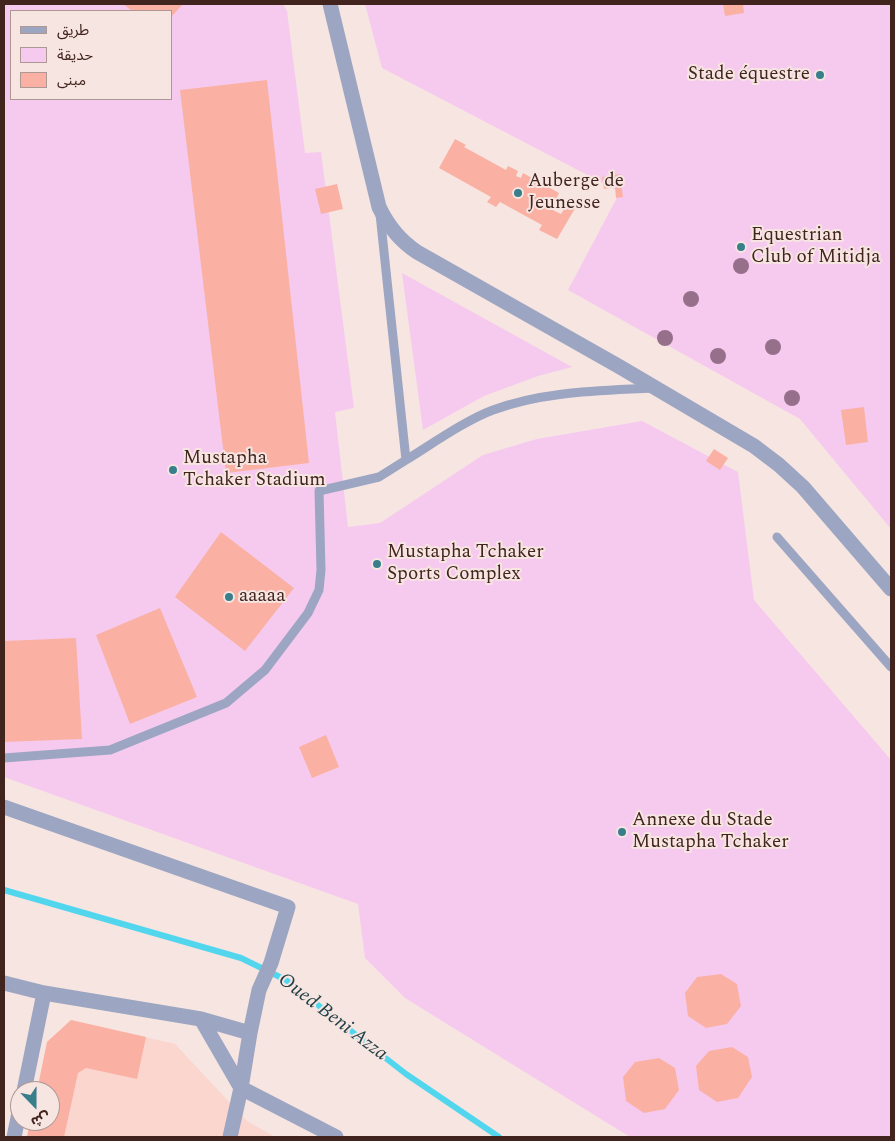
<!DOCTYPE html>
<html>
<head>
<meta charset="utf-8">
<style>
  body { margin:0 }
  #map { position:relative; width:895px; height:1141px; overflow:hidden; background:#f6e5e1; font-family:Spectral,"Noto Sans Arabic",serif }
  canvas { display:block }
  .frame { position:absolute; inset:0; border:5px solid #42241e; pointer-events:none }
  .legend { position:absolute; left:10px; top:10px; width:162px; height:90px; box-sizing:border-box; background:#f6e5e1; border:1px solid #ae9893; margin:0; padding:6px 9px; list-style:none; font-size:15px; color:#42241e }
  .legend li { display:flex; align-items:center; gap:10px; height:25px }
  .legend b { width:25px; border:1px solid #ae9893 }
  .north { position:absolute; left:10px; top:1081px; width:50px; height:50px; box-sizing:border-box; background:#f6e5e1; border:1px solid #ae9893; border-radius:50%; rotate:158deg; font-size:14px; font-weight:700; line-height:20px; text-align:center; color:#42241e }
  .north::after { content:''; display:block; margin:auto; width:18px; height:22px; background:#397e8b; clip-path:polygon(50% 0,100% 100%,50% 72%,0 100%) }
</style>
</head>
<body>
<div id="map">
<canvas width="895" height="1141"></canvas>
<div class="frame"></div>
<ul class="legend">
<li><b style="height:6px;background:#9ca5c2"></b>طريق</li>
<li><b style="height:14px;background:#f6caef"></b>حديقة</li>
<li><b style="height:14px;background:#fab1a3"></b>مبنى</li>
</ul>
<div class="north">ش</div>
</div>
<script>
const context = document.querySelector('canvas').getContext('2d');
context.lineJoin = 'round';
function fillPath(path, color) { context.fillStyle = color; context.fill(path, 'evenodd'); }
function stroke(path, color, width, dash) { context.strokeStyle = color; context.lineWidth = width; context.lineCap = dash ? 'butt' : 'round'; context.setLineDash(dash || []); context.stroke(path); }
function write(font, color, halo, rows, align = 'center') {
  context.font = font + ' Spectral,serif'; context.lineWidth = 4; context.setLineDash([]); context.textBaseline = 'middle'; context.strokeStyle = halo; context.fillStyle = color; for (const [text, x, y, turn = 0] of rows) {
    context.save(); context.translate(x, y); context.rotate((+turn || 0) * Math.PI / 180); context.textAlign = isNaN(turn) ? turn : align; if (halo) context.strokeText(text, 0, 0); context.fillText(text, 0, 0); context.restore();
  }
}
fillPath(new Path2D(`
  M71,1020L175,1044L247,1121L275,1137H27L30,1121H50V1091H37L47,1042Z`), '#fbd6cf');
fillPath(new Path2D(`
  M4,4H283L287,11L305,153L321,152L354,408L335,412L348,527L380,523L483,455L537,439L642,421L738,472L754,600L891,760V1137H630L405,998L365,958L358,904L4,777ZM11,11H171V99H11Z
  M365,4H891V529L800,419L568,290L620,192L382,68Z
  M402,273L572,367L538,376L484,396L423,430Z`), '#f6caef');
stroke(new Path2D(`
  M4,890L241,958L286,980L406,1074L499,1137`), '#52d6ee', 6);
fillPath(new Path2D(`
  M123,4H183L171,17V11H132Z
  M723,4H743L744,13L725,16Z
  M267,80L309,463L226,473L180,90Z
  M455,139L466,145L464,147L506,170L508,166L518,171L516,176L521,178L523,173L559,193L551,209L561,214L569,201L577,205L557,239L539,230L542,225L500,202L496,207L487,202L491,197L439,168Z
  M620,174L623,197L616,198L615,187L604,189L602,177Z
  M337,184L343,209L321,214L315,189Z
  M864,407L868,442L846,445L841,410Z
  M714,449L728,458L720,470L706,461Z
  M221,532L294,588L245,651L175,597Z
  M160,608L197,697L130,724L96,635Z
  M76,638L82,739L4,742V641Z
  M326,735L339,767L312,778L299,747Z
  M721,974L737,984L741,1006L727,1024L706,1028L688,1016L685,993L697,977Z
  M71,1020L146,1037L137,1079L86,1068L78,1073L64,1137H27L30,1121H50V1091H37L47,1042Z
  M732,1047L748,1057L752,1077L738,1098L717,1102L699,1090L696,1066L709,1051Z
  M659,1058L675,1068L679,1090L665,1109L644,1113L626,1101L623,1077L635,1062Z`), '#fab1a3');
stroke(new Path2D(`
  M380,214L406,460C432,444 466,420 493,410C545,391 599,391 653,388
  M777,537L891,667
  M4,758L110,750L226,703L265,670L308,613L319,590L321,570L319,491L379,477L406,460`), '#9ca5c2', 9);
stroke(new Path2D(`
  M330,4L379,207C388,226 399,240 417,252L620,367L754,446L779,465L803,487L891,589
  M4,807L288,907L271,963L259,990L250,1033L241,1088L230,1137
  M4,983L44,993L201,1019L250,1033
  M201,1019L241,1088L336,1137
  M24,1091L44,993
  M14,1137L20,1108`), '#9ca5c2', 15);
context.fillStyle = '#96708a';
for (const [x, y] of [
  [741,266],
  [691,299],
  [665,338],
  [773,347],
  [718,356],
  [792,398]
]) { context.beginPath(); context.arc(x, y, 8, 0, 2 * Math.PI); context.fill(); }
for (const [x, y, r, color] of [
  [820,75,5,"#397e8b"],
  [518,193,5,"#397e8b"],
  [741,247,5,"#397e8b"],
  [173,470,5,"#397e8b"],
  [377,564,5,"#397e8b"],
  [229,597,5,"#397e8b"],
  [622,832,5,"#397e8b"]
]) { const dot = new Path2D(); dot.arc(x, y, r, 0, 2 * Math.PI); context.fillStyle = color; context.fill(dot); stroke(dot, '#f6e5e1', 2); }
write('19px', '#42241e', '#f6e5e1', [
  ["Stade équestre",810,75,"right"],
  ["Auberge de",528,182],
  ["Jeunesse",528,204],
  ["Equestrian",751,236],
  ["Club of Mitidja",751,258],
  ["Mustapha",183,459],
  ["Tchaker Stadium",183,481],
  ["Mustapha Tchaker",387,553],
  ["Sports Complex",387,575],
  ["aaaaa",239,597],
  ["Annexe du Stade",632,821],
  ["Mustapha Tchaker",632,843]
], 'left');
write('italic 20px', '#244046', '#f6e5e1', [
  ["Oued Beni Azza",332,1018,37]
]);
</script>
</body>
</html>
